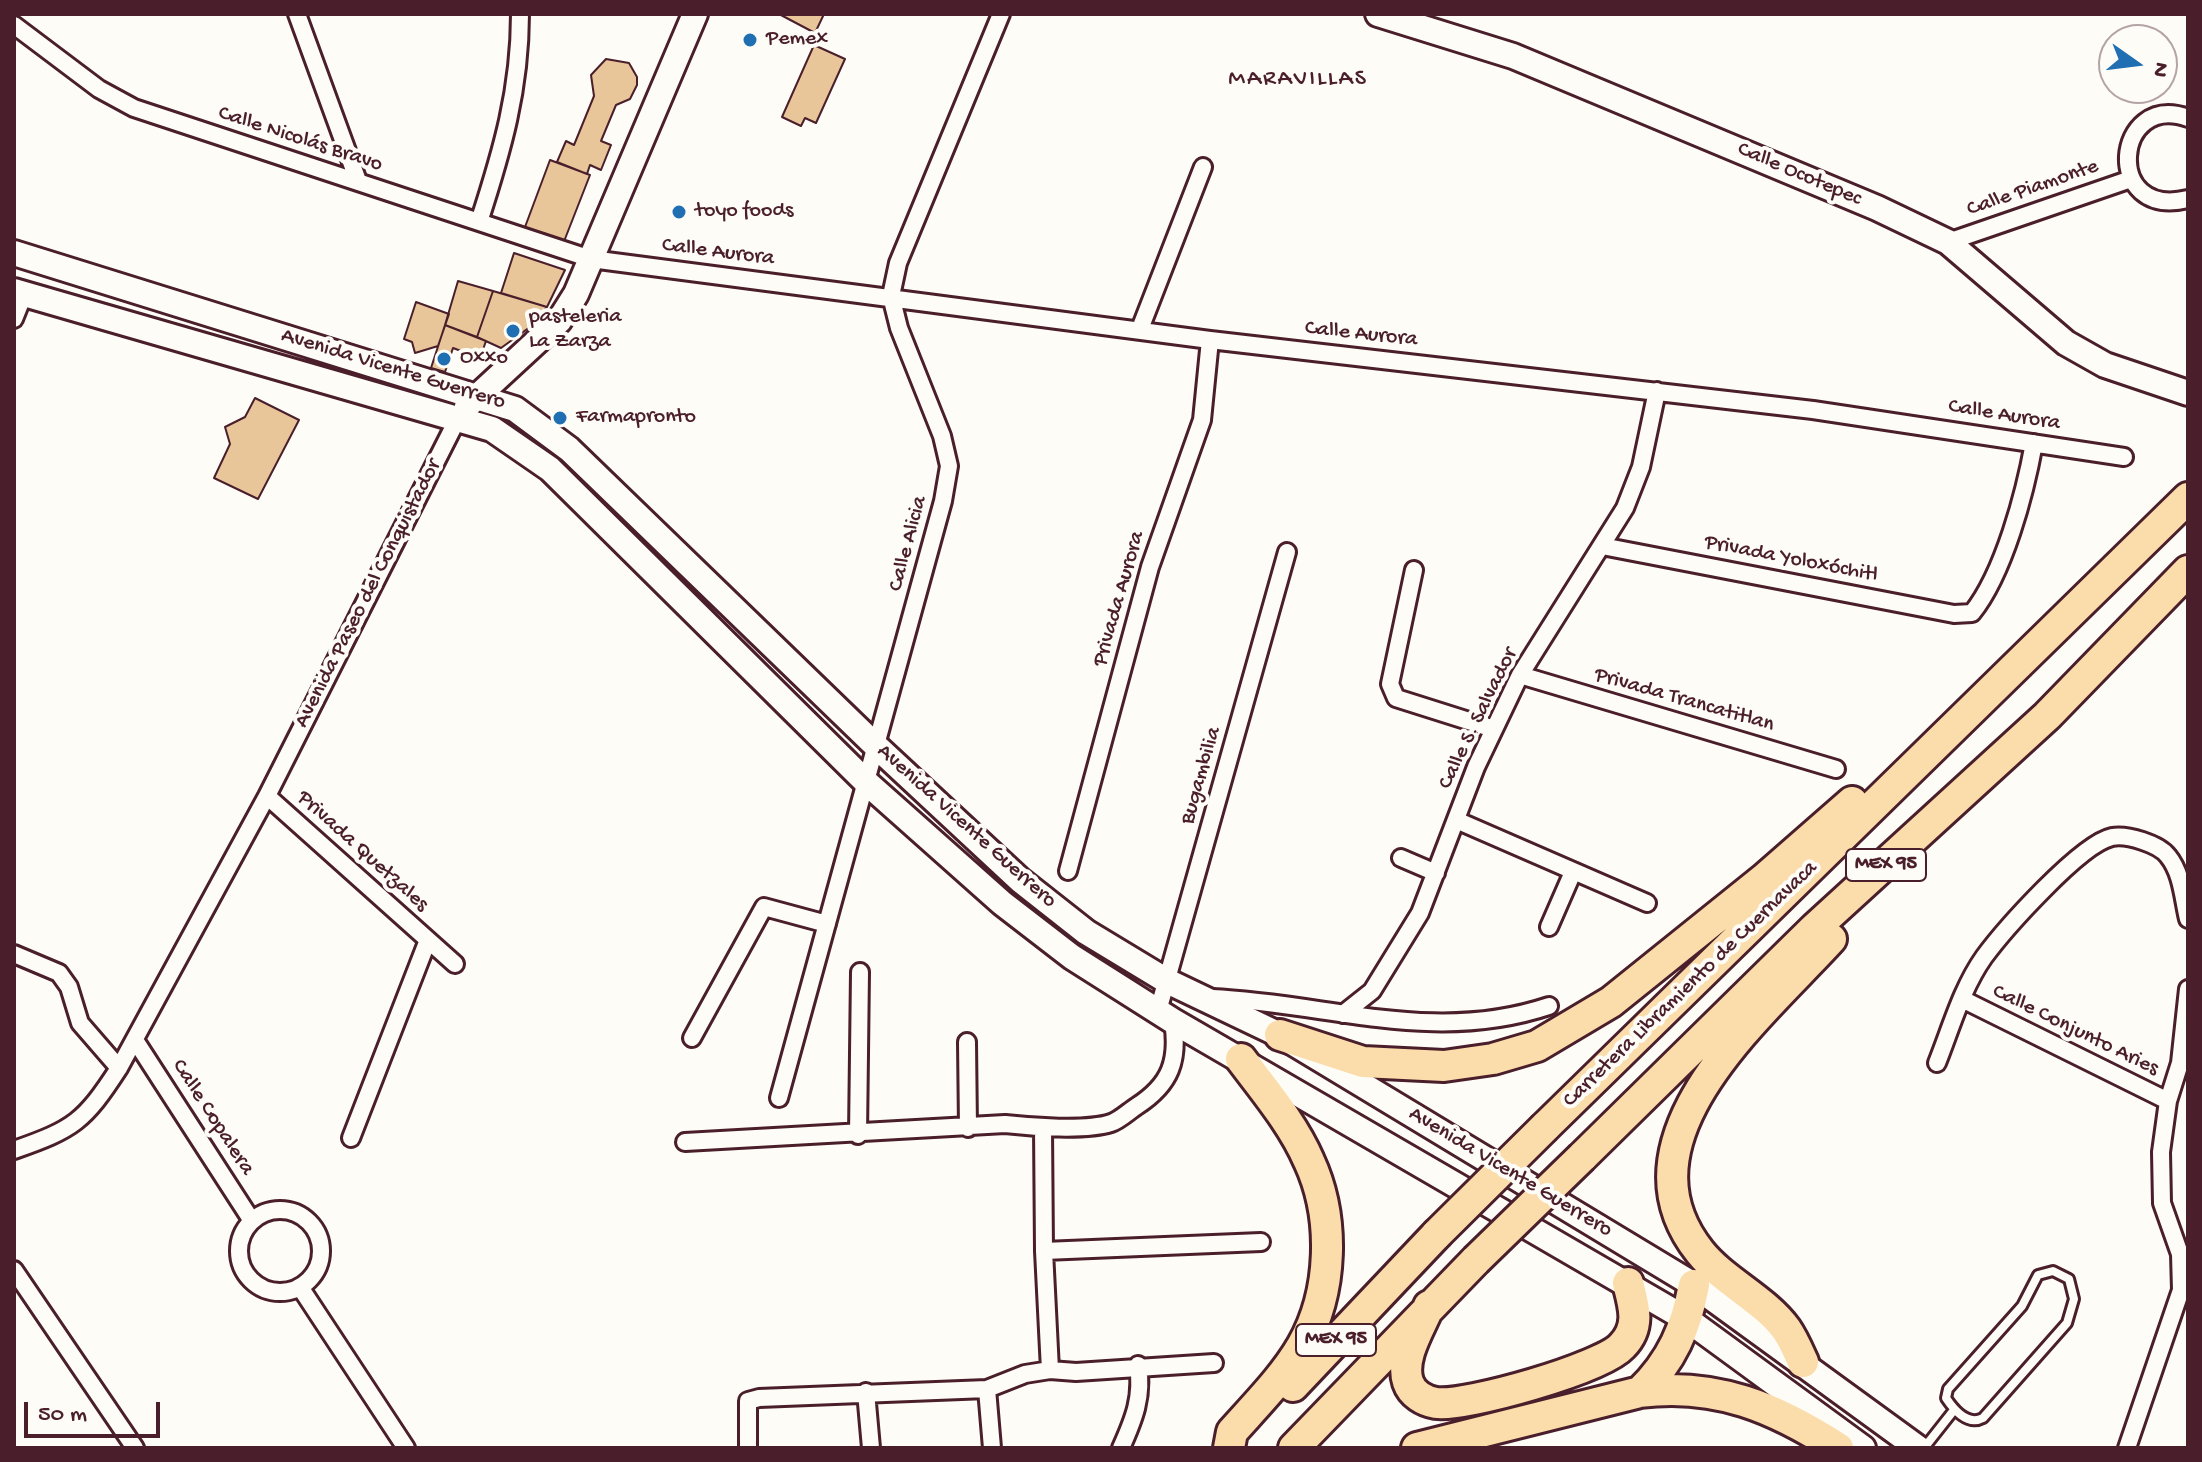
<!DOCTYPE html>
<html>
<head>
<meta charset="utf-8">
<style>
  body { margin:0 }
  #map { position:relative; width:2202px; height:1462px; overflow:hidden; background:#fdfcf7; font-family:"Gochi Hand",sans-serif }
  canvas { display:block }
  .frame { position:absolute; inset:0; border:16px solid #4a1f2b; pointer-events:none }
  .north { position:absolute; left:2098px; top:24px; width:80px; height:80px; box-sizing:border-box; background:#fdfcf7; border:2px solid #b5a4a5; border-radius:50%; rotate:104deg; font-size:22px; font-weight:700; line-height:32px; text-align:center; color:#4a1f2b }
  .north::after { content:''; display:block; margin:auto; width:28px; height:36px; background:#1f6fb2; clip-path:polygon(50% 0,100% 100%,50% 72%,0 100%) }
  .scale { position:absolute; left:24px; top:1402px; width:136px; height:36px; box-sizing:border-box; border:4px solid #4a1f2b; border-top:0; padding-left:10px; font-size:24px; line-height:28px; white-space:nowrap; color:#4a1f2b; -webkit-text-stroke:6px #fdfcf7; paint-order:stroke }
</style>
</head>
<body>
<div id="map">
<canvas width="2202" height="1462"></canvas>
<div class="frame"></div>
<div class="north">N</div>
<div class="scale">50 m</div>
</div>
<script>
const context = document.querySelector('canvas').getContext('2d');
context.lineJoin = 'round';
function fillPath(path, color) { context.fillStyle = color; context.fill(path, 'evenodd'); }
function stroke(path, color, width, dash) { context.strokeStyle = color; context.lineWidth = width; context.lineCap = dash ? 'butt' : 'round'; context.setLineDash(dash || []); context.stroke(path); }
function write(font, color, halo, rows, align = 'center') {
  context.font = font + ' "Gochi Hand",sans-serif'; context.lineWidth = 8; context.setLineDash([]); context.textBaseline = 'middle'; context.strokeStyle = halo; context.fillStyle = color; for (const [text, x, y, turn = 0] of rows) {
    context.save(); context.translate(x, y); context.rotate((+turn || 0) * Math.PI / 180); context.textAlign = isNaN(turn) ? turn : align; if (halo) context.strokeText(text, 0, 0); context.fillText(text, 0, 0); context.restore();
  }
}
const building = new Path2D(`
  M779,14H824L815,33Z
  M814,45L845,59L816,123L805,118L801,126L782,117Z
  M606,59L629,63L637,77V85L630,99L616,105L601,141L611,145L601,170L590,165L587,174L557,162L566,141L574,145L594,96L591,75Z
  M550,160L590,175L563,244L525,227Z
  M514,253L565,270L547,307L501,293Z
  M458,281L493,291L477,337L445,325Z
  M493,291L547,307L530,327L501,348L477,337Z
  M416,302L449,314L438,346L415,353L412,342L404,339Z
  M445,325L486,341L480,358L453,348L445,372L431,368Z
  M255,398L299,420L258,499L214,478L230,444L225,427L245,417Z`);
fillPath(building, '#e9c59a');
stroke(building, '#4a1f2b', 2);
const lane = new Path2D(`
  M2053,1271L2069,1279L2074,1299L2067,1323L1983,1418C1968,1426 1954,1410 1946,1398L1948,1389L2022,1306L2038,1275Z
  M1924,1448L1954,1410`);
const street = new Path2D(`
  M297,14L358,181
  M14,25L99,89L134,108L591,259L1210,340L1813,410L2124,457
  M2188,118C2114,91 2102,220 2188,199
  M479,222C502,151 520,90 520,14
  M1948,242L2131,179
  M14,319L24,294
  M1140,329L1203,167
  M1602,546L1954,614L1972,613C2004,573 2025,493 2034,443
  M1414,570L1390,684L1396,698L1494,729
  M1520,675L1836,769
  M267,796L455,964
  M1456,820L1647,903
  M1401,858L1436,873
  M1068,871L1150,567L1202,420L1210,340
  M1549,927L1573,872
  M14,954L59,973L69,987L80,1023L119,1068
  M1212,998C1329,1003 1432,1045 1549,1006
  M1962,999L2168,1101
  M1158,1011L1287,552
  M1343,1014L1372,991L1420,913L1476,767L1520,675L1625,508L1641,467L1657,391
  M692,1038L764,907L827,924
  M135,1040L252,1221
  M967,1042L968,1128
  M1937,1063C1951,1028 1962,988 1984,957C2004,930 2080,844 2112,837C2127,834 2159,844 2168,856C2182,873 2183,898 2188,919
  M779,1098L943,501L949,466L942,436L899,328L891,296L898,263L1001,14
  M1043,1128L1044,1251L1050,1370
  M858,1135L860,972
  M351,1138L428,940
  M685,1142L1005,1124C1031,1127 1087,1131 1111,1123C1120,1120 1129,1111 1137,1106C1171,1084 1179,1060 1173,1021
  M14,1150C74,1129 84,1122 119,1068L267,796L458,418
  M239 1251a41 41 0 1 1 82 0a41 41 0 1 1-82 0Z
  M1044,1251L1261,1242
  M14,1270L135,1448
  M300,1287L406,1448
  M987,1389L992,1448
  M866,1392L871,1448
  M748,1447V1401L759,1398L987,1389L1025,1374L1050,1370L1076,1372L1214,1363
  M1121,1448C1134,1419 1143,1397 1138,1365
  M2127,1448L2181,1290L2180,1254L2162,1203L2161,1152L2168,1101L2180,1063L2188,989`);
const secondary = new Path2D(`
  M1378,14L1513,56L1877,208L1948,242L2066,343L2105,365L2188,393
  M14,253L515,409L569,449L877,747L1020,880L1086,932L1167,981L1280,1035L1694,1285L1918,1448
  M14,291L492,429L550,469L867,783L1002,903L1072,957L1173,1021L1688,1320L1863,1448
  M467,406L559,321L576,294L695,14`);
const highway = new Path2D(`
  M1280,1035L1363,1062L1444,1066L1493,1059L1537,1046L1611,1002L1764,879L1852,802
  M1545,1127L2188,498
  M1582,1157L1815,928L2047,716L2188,571
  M1429,1306C1420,1328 1400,1358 1408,1382C1412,1394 1424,1401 1436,1403C1466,1407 1602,1368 1622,1346C1641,1327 1634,1306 1628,1283
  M1803,1362C1798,1351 1793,1339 1786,1329C1764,1299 1723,1281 1700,1252C1610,1139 1761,1016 1831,939
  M1293,1386L1437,1234
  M1640,1392C1672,1361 1686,1328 1694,1285
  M1229,1448L1232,1432C1256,1405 1284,1377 1302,1346C1333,1292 1335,1217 1309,1161C1293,1124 1265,1091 1241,1059
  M1294,1448L1476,1260
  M1417,1448L1640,1392C1716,1382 1776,1408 1838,1448`);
stroke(lane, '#4a1f2b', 14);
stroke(street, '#4a1f2b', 22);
stroke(secondary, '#4a1f2b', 30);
stroke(highway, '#4a1f2b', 36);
stroke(lane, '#fdfcf7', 8);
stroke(street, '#fdfcf7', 16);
stroke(secondary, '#fdfcf7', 24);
stroke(highway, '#fbddab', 30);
const highwayBridge = new Path2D(`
  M1437,1234L1545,1127
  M1476,1260L1582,1157`);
stroke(highwayBridge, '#4a1f2b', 36, []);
stroke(highwayBridge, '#fbddab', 30);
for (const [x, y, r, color] of [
  [750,40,8,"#1f6fb2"],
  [679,212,8,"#1f6fb2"],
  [513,331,8,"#1f6fb2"],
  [444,359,8,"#1f6fb2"],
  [560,418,8,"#1f6fb2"]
]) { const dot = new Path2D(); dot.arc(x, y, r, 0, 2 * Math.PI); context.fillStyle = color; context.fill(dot); stroke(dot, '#fdfcf7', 3); }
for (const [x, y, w] of [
  [1886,865,80],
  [1336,1340,80]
]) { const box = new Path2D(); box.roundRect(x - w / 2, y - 16, w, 32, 6); context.fillStyle = '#fdfcf7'; context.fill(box); stroke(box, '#4a1f2b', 2); }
write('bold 20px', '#4a1f2b', null, [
  ["MEX 95",1886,865],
  ["MEX 95",1336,1340]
]);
write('22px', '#4a1f2b', '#fdfcf7', [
  ["Pemex",766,40],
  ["toyo foods",695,212],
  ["pasteleria",529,318],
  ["La Zarza",529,343],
  ["Oxxo",460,359],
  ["Farmapronto",576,418]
], 'left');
write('22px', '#4a1f2b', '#fdfcf7', [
  ["Calle Nicolás Bravo",300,140,18],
  ["Calle Ocotepec",1799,175,23],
  ["Calle Piamonte",2033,189,-19],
  ["Calle Aurora",718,253,7],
  ["Calle Aurora",1361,335,6],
  ["Avenida Vicente Guerrero",393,370,17],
  ["Calle Aurora",2004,416,9],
  ["Calle Alicia",909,544,-75],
  ["Privada Yoloxóchitl",1791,560,11],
  ["Avenida Paseo del Conquistador",369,594,-63],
  ["Privada Aurora",1120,599,-74],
  ["Privada Trancatitlan",1684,701,16],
  ["Calle S. Salvador",1479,719,-64],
  ["Bugambilia",1202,776,-74],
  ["Avenida Vicente Guerrero",966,827,42],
  ["Privada Quetzales",362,852,42],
  ["Carretera Libramiento de Cuernavaca",1691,985,-44],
  ["Calle Conjunto Aries",2075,1031,26],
  ["Calle Copalera",212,1118,57],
  ["Avenida Vicente Guerrero",1510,1173,31]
]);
context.letterSpacing = '2px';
write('24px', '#4a1f2b', '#fdfcf7', [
  ["MARAVILLAS",1298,80]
]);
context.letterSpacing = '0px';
</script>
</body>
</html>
